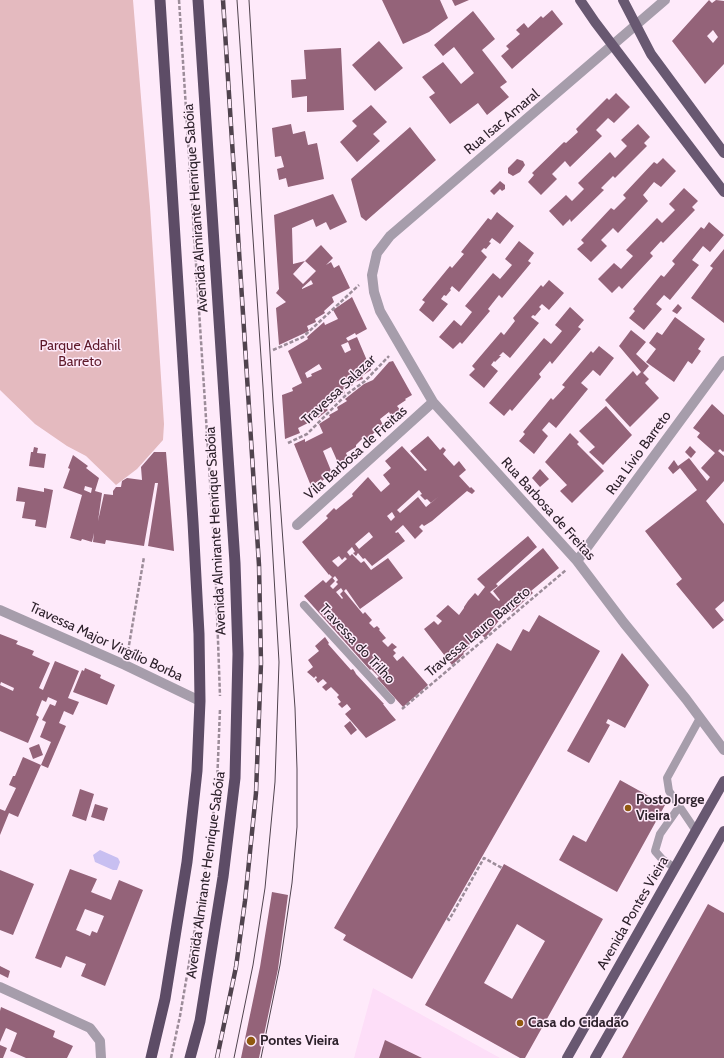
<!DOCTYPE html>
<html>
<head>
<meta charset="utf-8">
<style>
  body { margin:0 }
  canvas { display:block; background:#feeafa }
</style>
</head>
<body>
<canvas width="724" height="1058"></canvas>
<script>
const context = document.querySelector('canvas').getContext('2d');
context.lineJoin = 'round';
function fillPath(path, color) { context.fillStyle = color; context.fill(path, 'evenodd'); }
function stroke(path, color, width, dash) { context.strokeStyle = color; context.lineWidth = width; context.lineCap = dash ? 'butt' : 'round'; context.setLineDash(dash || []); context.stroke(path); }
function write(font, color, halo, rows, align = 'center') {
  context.font = font + ' Cabin,sans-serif'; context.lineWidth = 3; context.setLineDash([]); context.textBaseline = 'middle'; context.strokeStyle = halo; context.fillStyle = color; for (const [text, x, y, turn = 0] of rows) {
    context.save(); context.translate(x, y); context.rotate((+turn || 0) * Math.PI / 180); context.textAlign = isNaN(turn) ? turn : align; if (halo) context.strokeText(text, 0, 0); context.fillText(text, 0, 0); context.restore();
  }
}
fillPath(new Path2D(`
  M373,988L500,1058H354Z`), '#fddef8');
fillPath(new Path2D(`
  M0,0H133L150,207L164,424L163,440L137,469L116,485L86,456L67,446L35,424L0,390Z`), '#e4babf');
fillPath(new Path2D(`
  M100,850L118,858L120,862L117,870H113L95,862L93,855Z`), '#c8bff1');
fillPath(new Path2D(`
  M382,0H440L448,18L429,32L403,44Z
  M452,0H469L455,6Z
  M709,0L712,3L716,0L724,1V64L705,84L672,41ZM713,30L718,37L713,43L707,36Z
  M552,10L563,24L512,69L501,56L509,49L506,46L520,34L516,30L524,23L528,28L541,16L543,18Z
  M473,11L495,39L482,50L507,82L500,87L509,97L487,115L478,103L450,124L429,97L435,93L422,77L443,62L461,84L474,73L454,47L443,56L434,45Z
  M379,41L403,68L375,91L352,65Z
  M341,48L344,110L307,112V96L292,98L291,80L306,79L304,50Z
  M616,93L630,107L614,123L608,118L596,130L602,136L570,167L565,161L552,174L557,179L541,195L528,182L534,175L532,173L564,142L566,143L578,132L576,129L607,98L609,100Z
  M371,105L387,122L373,134L380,141L357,162L340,142L357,126L352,121Z
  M291,124L293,134L305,131L308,145L317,143L324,179L288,187L286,178L279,180L277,169L284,167L281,156L275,157L272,128Z
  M638,124L650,137L644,143L647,146L615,178L613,176L601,188L604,190L571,222L570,219L563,226L549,211L566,195L572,201L584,189L578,183L610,152L615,158L627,146L621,140Z
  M410,127L436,160L366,221L361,217L351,179Z
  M663,158L676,171L661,187L654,182L643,195L648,201L618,233L613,228L601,240L607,246L591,262L577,249L584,243L581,240L611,208L614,210L626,198L623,195L654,162L657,164Z
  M517,159L523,161L525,165L520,172L513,176L508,173V168Z
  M500,181L505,185V189L502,191L500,189L494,195L490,191Z
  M684,188L698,201L692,207L695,210L663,243L661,241L650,253L653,256L622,289L619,286L612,293L598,279L614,263L621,269L633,256L626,250L657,218L662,223L675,210L669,204Z
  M333,194L347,222L330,230L326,222L316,227L313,219L292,228L293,264L305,261L321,245L333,258L326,265L331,262L334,268L339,265L350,288L332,297L334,302L324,311L325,313L315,319L316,322L307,326L309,331L279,345L276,308L286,302L276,293L279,289L274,215ZM305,261L316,271L303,284L293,274ZM311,280L313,284L302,289V288Z
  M497,212L514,226L500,244L492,238L489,242L491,243L486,249L484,248L481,251L487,257L459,292L452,286L450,289L451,290L446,296L444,295L441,299L448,304L433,322L419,310L425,302L422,300L450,266L452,268L464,254L461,252L488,218L491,220Z
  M709,222L724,235L710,252L703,246L692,260L699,265L670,300L664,295L656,304L662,309L644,330L629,318L635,311L633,309L661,275L664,277L675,264L672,261L701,227L704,229Z
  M519,241L534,253L528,261L531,263L502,298L499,295L488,309L490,311L462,344L460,342L453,349L439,337L454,320L461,326L472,312L465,306L493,273L500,279L512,265L505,259Z
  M724,249V323L691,298L713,268L710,266Z
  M549,280L564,293L549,310L542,304L539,307L541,309L535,316L533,315L531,317L539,323L510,358L503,352L499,356H501L495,362L494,361L491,365L498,371L484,388L469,375L475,369L472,366L501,332L504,335L515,321L513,318L541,285L543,287Z
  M352,297L367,329L356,335L355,333L346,338L348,341L357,337L371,370L362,376L363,379L352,383L353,385L343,389L345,393L335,398L336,401L325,407L328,410L318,418L317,417L307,421L308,423L298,428L300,433L285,439L282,395L293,391L292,388L302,383L288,351L308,339L307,337L324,322L325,325L338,319L333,310ZM348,342L351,350L345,353L341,345ZM319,364L322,369L311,374L312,376L307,378L305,373Z
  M678,304L682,308L677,314L672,311Z
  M570,307L584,320L578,327L581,329L552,364L550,361L539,374L541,377L512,411L510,409L504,416L489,403L544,338L551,344L562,331L555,325Z
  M675,317L705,339L698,349L701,351L692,364L688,361L674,382L646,362L656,349L649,343L657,332L662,335Z
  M631,330L646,342L636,354L649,366L643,373L649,379L645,383L659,398L630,427L605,400L633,371L637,376L641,372L619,346Z
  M599,346L614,358L600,376L593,370L581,383L588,389L556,428L549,422L542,430L548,436L534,454L519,441L525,434L523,432L551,398L553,400L565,387L562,385L591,351L593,353Z
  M393,361L412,395L405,399L406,400L397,406L401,411L392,418L389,412L380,419L383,425L366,440L364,437L356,445V447L346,453L348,458L339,465L331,447L323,451L332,473L322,481L321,479L311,486L294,444L305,439V442L323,433L319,424L330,417L329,415L338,410L337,407L347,401L345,399L364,384L373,380L389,362Z
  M712,404L724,415V451L723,452L720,449L718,451L724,456V481L706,501L724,524V601L715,609L724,620L713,629L676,584L682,579L645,531L697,490L680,468L673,474L668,468L674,460L678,466L689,458L707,481L710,477L701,468L715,453L697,437L700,433L693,428Z
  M606,406L632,435L603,465L589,452L595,447L579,431Z
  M570,433L579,442L577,444L604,471L572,503L560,491L567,485L545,462Z
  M428,436L440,450L443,447L446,450L443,454L454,466L459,461L466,470L459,476L470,488L471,487L475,491L472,494L467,491L432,521L424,526L422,524L419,527L423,531L415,539L403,525L395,532L396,533L398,532L405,541L372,566L365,558L363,559L358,553L356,556L353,553L355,552L352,547L347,552L350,556L352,554L361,563L364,561L371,570L388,558L403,578L360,609L346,589L344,591L363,614L365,612L372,620L369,623L374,628L377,626L380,629L379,630L386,638L382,641L388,647L392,643L397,647L393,650L396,653L393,656L397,661L403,656L428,685L403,707L377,678L379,677L371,669L370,670L304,596L323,580L326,583L332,577L335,581L330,586L333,589L338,584L336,582L338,580L335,576L333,578L329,574V575L302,542L328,518L326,516L334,508L336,510L353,496L352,494L368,477L381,492L390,484L383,475L391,468L385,461L402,446L425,471L427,470L410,451ZM419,490L422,494L420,495L425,500L427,499L431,503L439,496L426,507L418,497L400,513L397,510ZM392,512L395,517L391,521L387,516ZM369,532L373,537L359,549L355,544ZM339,556L342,560L345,557L347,559L338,567L332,561ZM341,588L343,591L340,594L343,598L342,599L336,592Z
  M690,446L696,452L691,458L685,452Z
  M34,447L38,448L37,453L46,454L44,468L29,466L31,452H33Z
  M154,452H166L174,551L148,546L158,483H155L144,546L106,540L105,544L93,542L94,533L92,542L82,539L81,541L70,538L82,495L63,488L70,469L68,468L73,455L88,466L86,468L99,478L95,491L102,493L98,521L104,494L113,495V491L116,487H121L122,481L127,478L142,480L141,467ZM85,486L92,488L91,493L84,490Z
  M540,469L549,479L540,487L532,478Z
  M18,487L44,492V488L53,490L46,528L35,526L36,520L22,518L25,502L16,501Z
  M528,536L537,547L496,584L498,586L490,592L499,601L500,600L493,591L543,548L559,568L531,591L533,593L512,612L507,607L500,615L502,617L485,638L480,633L468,646L470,647L463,653L464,654L452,665L424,629L434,621L438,625L442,621L436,616L448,605L459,615L464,608V607L468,601L475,593L478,596L485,587L477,579Z
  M539,615L600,651L412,979L343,940L346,935L334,928L497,643L511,651L523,629L529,632Z
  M0,634L18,641L16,644L34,651L32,655L50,663L39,688L43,690L55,661L79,671L68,698L79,702L73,715L64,711L59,723L66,726L48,768L41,765L51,742L40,737L46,722L42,720L50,704L55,706L57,701L48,697L46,702L42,700L36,715L39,717L28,743L0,731V685L13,691L14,688L1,682L0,685Z
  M325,637L329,643L328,644L351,670L353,669L355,672L356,674L384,704H383L390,713L396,720L366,738L345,714L351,709L347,704L342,708L338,704L341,702L337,697L339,695L331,687L326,691L322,687L327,683L323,679L318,683L315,679L317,678L316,676L314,678L307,672L313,667L308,660L319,651L315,646Z
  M622,653L649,685L625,728L608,719L606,723L610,725L589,763L567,751Z
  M85,668L101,675L100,678L115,685L107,705L73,692L82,670L84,671Z
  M350,721L357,730L351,735L344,726Z
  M39,744L43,755L33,759L29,748Z
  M23,757L41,765L18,817L9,813L0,835V809L5,811L16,788L9,785L13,776H15Z
  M620,780L665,805L617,892L559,860L573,835L586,842Z
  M80,789L94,794L86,821L72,816Z
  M95,804L108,808L104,821L91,817Z
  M504,864L603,919L525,1058H520L425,1005ZM517,924L545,941L512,999L484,983Z
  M70,869L97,879L91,892L111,900L119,880L143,890L105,986L81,976L86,964L66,956L61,968L35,958ZM85,909L104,916L97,933L92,931L90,936L76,930Z
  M0,870L34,884L13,935L0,930Z
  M272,892L288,895L278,969L259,1058H241L260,967Z
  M708,904L724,913V1058H622Z
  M0,966L10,971L8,978L0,974Z
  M1,1007L55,1031L53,1037L73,1046L67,1058H26L10,1051L17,1033L6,1028L0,1042V1011Z
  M385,1040L422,1058H379Z
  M0,1045L7,1048L3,1058H0Z`), '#946379');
stroke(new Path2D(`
  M179,0L215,558L220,696
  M273,350L303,337L359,285
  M288,443L307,434L347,394L365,381L389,356
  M128,651L144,557
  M402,709L566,570
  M447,918L449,920L484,858L502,868
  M171,1058L180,1016L210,841L217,785L220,709`), '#9c8c99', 2.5, [4, 2]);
stroke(new Path2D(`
  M304,605L391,700
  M696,831L669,791L667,778L700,718
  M675,868L662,859L655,851L660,834L679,807`), '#a69dab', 8);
stroke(new Path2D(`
  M665,0L390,236L377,253L372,275L374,292L380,311L433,402L577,561L624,623L686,699L724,750
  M297,525L433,402
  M577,561L724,361
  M0,610L125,665L200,701
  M0,987L90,1028L100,1041L101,1058`), '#a69dab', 10);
stroke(new Path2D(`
  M580,0L595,22L724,192
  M623,0L651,54L724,153
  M567,1058L724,781
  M595,1058L724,831`), '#685871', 10);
stroke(new Path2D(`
  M151,1058L165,999L187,862L197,771L200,701L199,634L193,522L160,0
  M190,1058L200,1021L223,877L235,778L238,654L235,563L198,0`), '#5d4c66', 11);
stroke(new Path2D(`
  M249,0L273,403L295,708L297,769V827L292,883L280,965L261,1058
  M234,1058L253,965L265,888L275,782L279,662L263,387L237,0`), '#50434e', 1);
const rail = new Path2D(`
  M217,1058L236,967L245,901L256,793L261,663L259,565L223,0`);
stroke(rail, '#50434e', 4.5);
stroke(rail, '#feeafa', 3, [9]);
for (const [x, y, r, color] of [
  [628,808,4,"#905a10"],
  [520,1023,4,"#905a10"],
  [251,1041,5,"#905a10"]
]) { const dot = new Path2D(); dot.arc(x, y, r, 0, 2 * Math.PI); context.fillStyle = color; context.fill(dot); stroke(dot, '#feeafa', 1.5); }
write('14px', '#2e222c', '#feeafa', [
  ["Rua Isac Amaral",502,122,-40],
  ["Avenida Almirante Henrique Sabóia",196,208,-94],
  ["Travessa Salazar",339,390,-43],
  ["Vila Barbosa de Freitas",356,453,-42],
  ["Rua Lívio Barreto",639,453,-54],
  ["Rua Barbosa de Freitas",548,509,48],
  ["Avenida Almirante Henrique Sabóia",216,531,-93],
  ["Travessa Lauro Barreto",478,632,-40],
  ["Travessa Major Virgílio Borba",106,642,25],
  ["Travessa do Trilho",357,644,47],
  ["Avenida Almirante Henrique Sabóia",206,875,-82],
  ["Avenida Pontes Vieira",633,913,-60]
]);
write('14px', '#5e192a', '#feeafa', [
  ["Parque Adahil",80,346],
  ["Barreto",80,362]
]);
write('bold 14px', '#2e222c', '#feeafa', [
  ["Posto Jorge",636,800],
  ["Vieira",636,816],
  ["Casa do Cidadão",528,1023],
  ["Pontes Vieira",260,1041]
], 'left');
</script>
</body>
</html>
